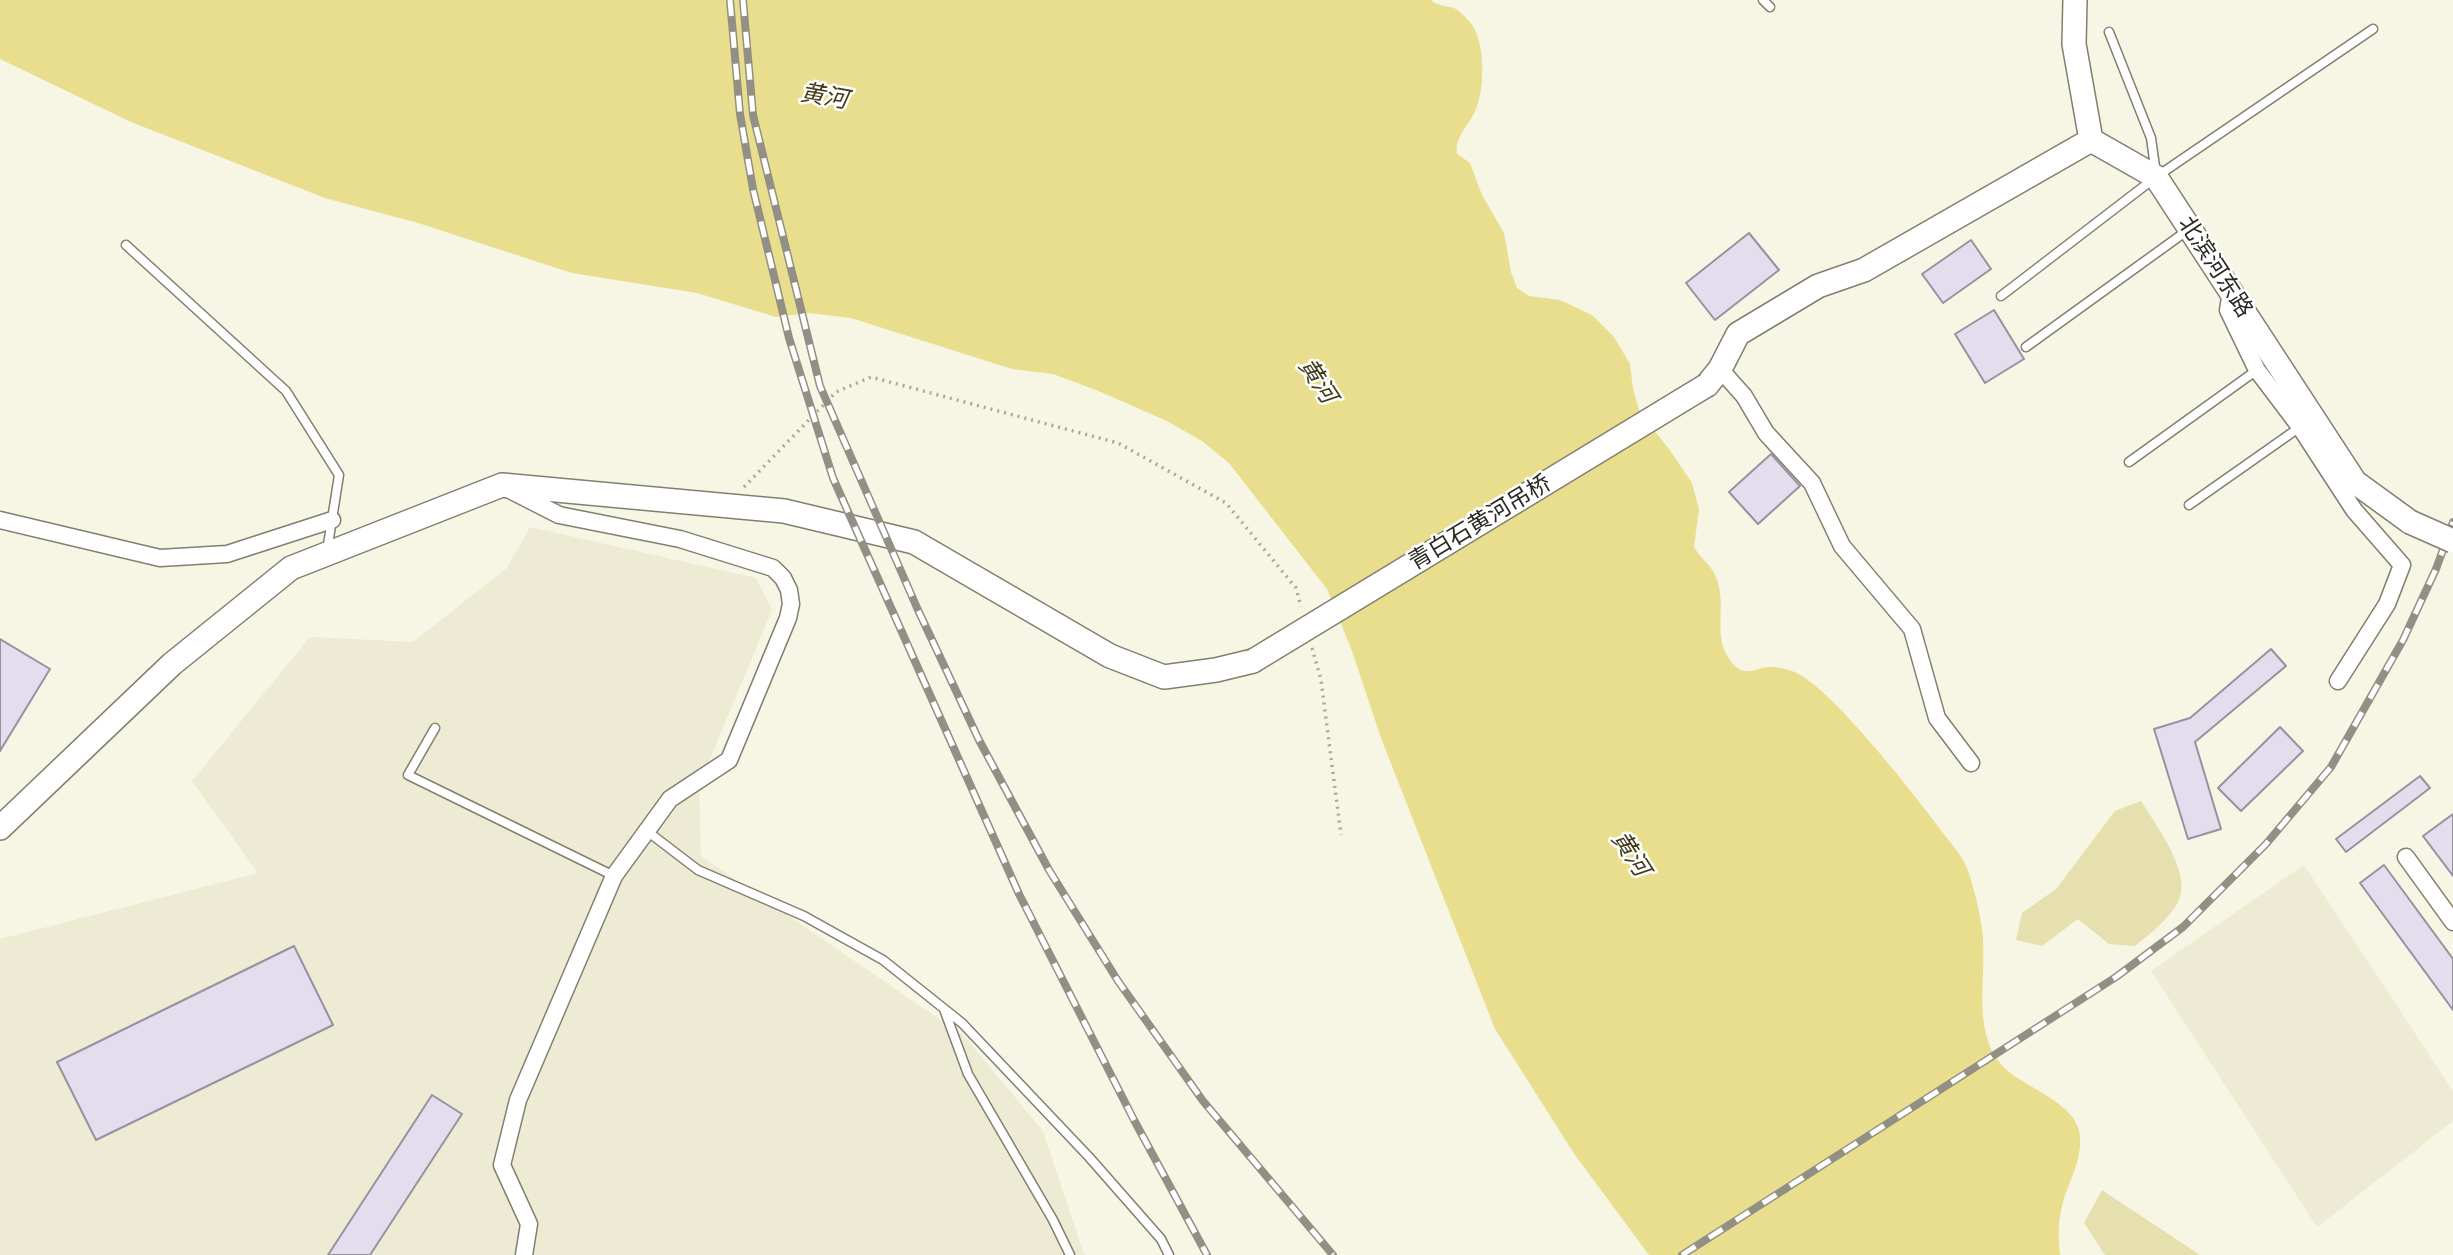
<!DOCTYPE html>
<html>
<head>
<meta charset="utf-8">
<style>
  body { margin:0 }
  canvas { display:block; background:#f7f5e4 }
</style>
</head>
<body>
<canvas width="2453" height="1255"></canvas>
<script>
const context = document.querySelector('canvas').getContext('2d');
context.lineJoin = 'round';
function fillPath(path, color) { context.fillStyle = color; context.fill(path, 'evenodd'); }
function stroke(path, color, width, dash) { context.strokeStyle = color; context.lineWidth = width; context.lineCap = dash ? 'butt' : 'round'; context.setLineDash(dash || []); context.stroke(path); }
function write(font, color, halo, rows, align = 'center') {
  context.font = font + ' "IBM Plex Sans","Noto Sans SC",sans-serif'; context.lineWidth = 5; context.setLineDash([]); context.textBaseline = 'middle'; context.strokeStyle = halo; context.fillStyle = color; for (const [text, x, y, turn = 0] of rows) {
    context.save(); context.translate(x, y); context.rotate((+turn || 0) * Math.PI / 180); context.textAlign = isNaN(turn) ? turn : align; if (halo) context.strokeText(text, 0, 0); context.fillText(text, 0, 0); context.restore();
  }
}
fillPath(new Path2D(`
  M530,527L756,578L772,610L699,785L701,856L964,1036L1043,1131L1084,1255H0V939L258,873L192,781L310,637L413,642L507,568Z
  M2304,865L2453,1091V1121L2317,1227L2151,971Z`), '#edebd3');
fillPath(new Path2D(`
  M2141,801C2156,825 2189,869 2180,897C2175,914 2149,935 2135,946L2109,944L2078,919L2042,946L2016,940L2022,913L2056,889L2115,811Z
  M2102,1190L2200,1255H2105L2084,1223Z`), '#e6e0ae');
fillPath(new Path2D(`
  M0,0H1431C1439,7 1447,5 1456,9C1460,11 1465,17 1468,20C1486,37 1485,88 1476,109C1470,125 1454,136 1457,154L1470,163L1482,195L1504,233L1511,272L1517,288L1529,296L1560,300L1592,315L1614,337L1630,364L1633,389L1640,413L1669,449L1692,483L1699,509L1694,547C1700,558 1712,566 1716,577C1729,609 1708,639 1736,667C1747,677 1760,666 1771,667C1778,667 1786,669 1792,671C1817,680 1859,729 1877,750C1900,777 1922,805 1943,833C1951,843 1962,856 1967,868C1973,885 1980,911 1982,930C1988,972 1971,1028 2000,1063C2020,1088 2077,1100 2080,1136C2082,1160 2069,1181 2063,1202C2058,1219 2058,1238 2060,1255H1649L1575,1155L1495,1029L1381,738L1352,651L1327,589L1229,463L1202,441L1167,421L1096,390L1053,374L1012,369L851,318L809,313L776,317L697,293L572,273L418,223L325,198L131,122L0,59Z`), '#e8de8d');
const building = new Path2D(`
  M1749,233L1779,270L1715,320L1686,283Z
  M1971,240L1991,269L1943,303L1922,274Z
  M1994,310L2024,359L1985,383L1955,334Z
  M1771,454L1800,486L1758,524L1729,492Z
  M0,639L50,669L0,751Z
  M2271,649L2286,666L2195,742L2221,829L2188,839L2154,729L2190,718Z
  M2280,727L2303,751L2241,811L2218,788Z
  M2420,776L2430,788L2346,852L2336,839Z
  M2453,814V876L2423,836Z
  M2384,865L2453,959V1010L2360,883Z
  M294,946L333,1025L96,1140L57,1062Z
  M432,1095L462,1114L370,1255H328Z`);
fillPath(building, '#e3dded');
stroke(building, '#9791a0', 2);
const lane = new Path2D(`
  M1763,0L1770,7
  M2109,32L2151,138L2156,174
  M126,245L286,391L339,475L327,551
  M2001,296L2156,177L2373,29
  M2026,347L2188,230
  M2129,462L2257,370
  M2189,505L2300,427
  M435,728L408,775L614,876
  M647,831L698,870L804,916L883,960L962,1023L1089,1157L1161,1239L1169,1255
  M944,1009L968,1074L1053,1220L1070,1255`);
const street = new Path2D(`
  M2231,292L2228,310L2257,370L2300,427L2354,510L2402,565L2387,604L2338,681
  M1720,369L1744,396L1766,433L1812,483L1842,546L1912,629L1937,718L1971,763
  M510,490L559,515L680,539L773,568L783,578L789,590L791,604L788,618L729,760L670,799L614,876L518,1100L502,1165L529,1224L524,1255
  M0,520L160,558L227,554L332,520
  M2406,857L2453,922`);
const secondary = new Path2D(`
  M2075,0L2074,44L2091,140L2156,177L2355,482L2410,522
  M1707,385L1720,369L1738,334L1818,286L1864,270L2091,140
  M0,828L172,664L291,568L502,485L784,511L914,542L1110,656L1164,677L1216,670L1253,661`);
stroke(lane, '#807f70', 11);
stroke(street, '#807f70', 19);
stroke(secondary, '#807f70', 26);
stroke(new Path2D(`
  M744,487L836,392L871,377L1118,443L1226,503L1296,588L1301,607
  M1312,648L1321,680L1341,835`), '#a9a89b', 3.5, [2, 5]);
stroke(lane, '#fff', 8);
stroke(street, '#fff', 16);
stroke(secondary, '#fff', 23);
const rail = new Path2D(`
  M730,0L740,114L753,189L789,338L833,478L1019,894L1134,1120L1207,1255
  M743,0L753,115L820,386L918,610L979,740L1049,870L1118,981L1203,1101L1333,1255
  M1682,1255L2116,977L2183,927L2266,844L2331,767L2403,640L2436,569L2453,522`);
stroke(rail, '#929085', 8);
stroke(rail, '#fff', 5, [16]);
const secondaryBridge = new Path2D(`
  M2410,522L2453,541
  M1253,661L1707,385`);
stroke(secondaryBridge, '#807f70', 26, []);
stroke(secondaryBridge, '#fff', 23);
write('23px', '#292822', '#fff', [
  ["北滨河东路",2215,267,57],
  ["青白石黄河吊桥",1480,523,-31]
]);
write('italic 24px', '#413d1a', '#fff', [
  ["黄河",824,97,10],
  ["黄河",1317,381,57],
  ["黄河",1630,854,57]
]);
</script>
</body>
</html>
